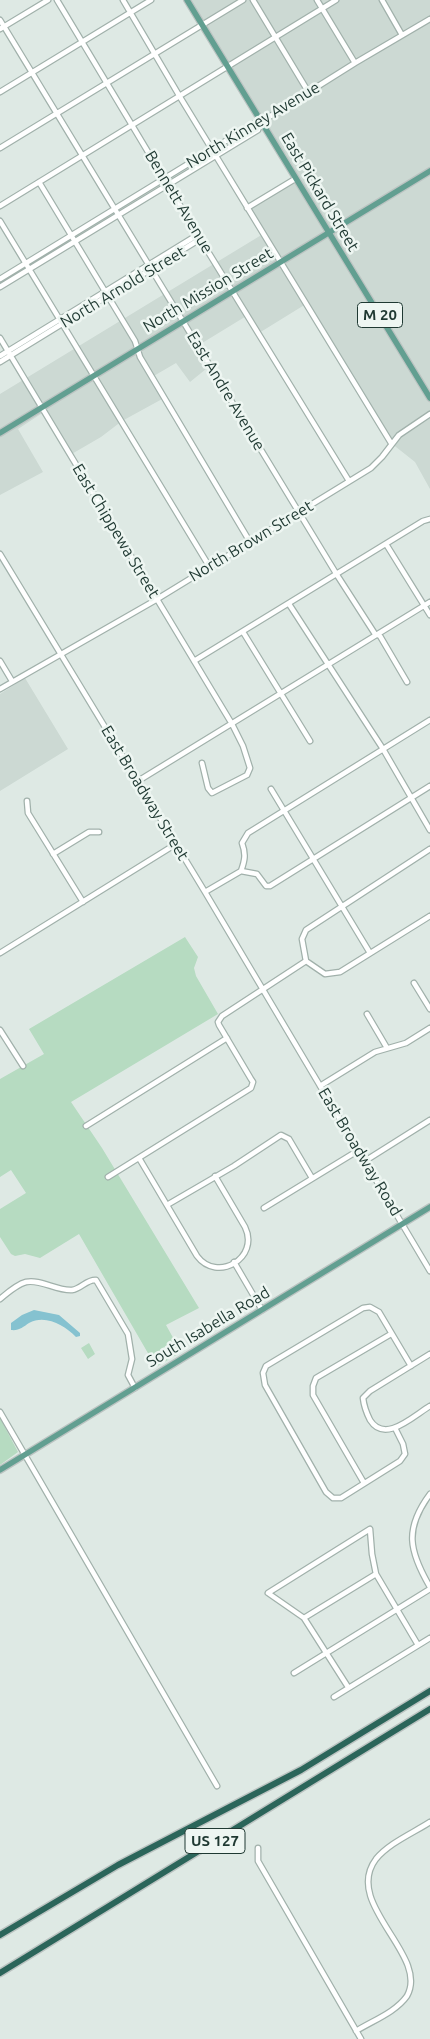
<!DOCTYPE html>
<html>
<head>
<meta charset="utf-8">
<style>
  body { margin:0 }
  canvas { display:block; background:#dee9e4 }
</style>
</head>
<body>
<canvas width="430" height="2039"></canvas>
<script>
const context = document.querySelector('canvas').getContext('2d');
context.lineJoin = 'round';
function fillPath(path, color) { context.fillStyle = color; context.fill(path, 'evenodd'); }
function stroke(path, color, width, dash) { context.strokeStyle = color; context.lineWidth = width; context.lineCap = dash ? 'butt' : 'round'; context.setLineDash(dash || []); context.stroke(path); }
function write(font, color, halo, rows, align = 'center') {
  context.font = font + ' Ubuntu,sans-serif'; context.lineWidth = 5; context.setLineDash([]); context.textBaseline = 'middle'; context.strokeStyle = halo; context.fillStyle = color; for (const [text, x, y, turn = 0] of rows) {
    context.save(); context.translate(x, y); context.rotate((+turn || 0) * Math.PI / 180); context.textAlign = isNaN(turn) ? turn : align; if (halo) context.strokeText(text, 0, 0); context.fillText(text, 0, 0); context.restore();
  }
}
fillPath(new Path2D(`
  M187,0H430V489L415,462L391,443L306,304L259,333L248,315L194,348L206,369L190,382L176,363L152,377L164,398L122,421L101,437L70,455L44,412L18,429L43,472L0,495V394L263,234L247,208L295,179Z
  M25,678L68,749L0,791V694Z`), '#ccd9d3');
fillPath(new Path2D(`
  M185,937L198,957L194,968L196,976L218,1014L71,1102L102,1148L199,1308L166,1325L181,1352L156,1367L79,1234L40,1258L25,1254L15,1256L11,1254L0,1237V1209L26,1193L11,1170L0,1177V1079L44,1054L29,1029Z
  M89,1343L95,1354L88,1359L81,1348Z
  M0,1418L18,1452L0,1465Z`), '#b6dbc1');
fillPath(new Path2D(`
  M34,1310L59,1315L80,1333V1336L76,1337C65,1326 46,1314 29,1323C23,1327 19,1331 11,1330V1323L22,1315Z`), '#85c2d0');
const minor = new Path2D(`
  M57,0L199,237L349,481
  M123,0L180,97L391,443
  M253,0L309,93
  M317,0L355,63
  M382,0L402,35
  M0,20L337,575L375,634L380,636L407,682
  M0,29L48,0
  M0,92L151,0
  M0,148L243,0
  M39,182L135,341L140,357L250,542
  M0,206L336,0
  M247,208L295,179
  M0,221L209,566
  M0,279L255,123L261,122L355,63L430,19
  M0,287L258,130L261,122
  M0,338L232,724L243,746L250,768L247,775L212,793L208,788L202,763
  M0,356L194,237H199
  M0,362L197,241L199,237
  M386,544L430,615
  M0,554L205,892L430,1271
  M289,604L383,749L430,830
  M243,632L310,741
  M0,661L12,681
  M194,661L423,521L430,519
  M0,689L154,601L371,468L382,457L399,435L430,414
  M138,781L430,602
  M271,789L370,953
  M27,801L28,813L83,902
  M53,854L89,832H99
  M241,871C245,860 246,854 242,843L248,833L430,720
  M241,871L257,874L266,886H270L430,786
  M205,892L241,871
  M0,953L176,844
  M306,961L302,939L306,930L430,849
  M306,961L325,974L340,972L430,916
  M414,983L430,1009
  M367,1014L387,1048
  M0,1030L23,1066
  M320,1086L375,1052L406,1043L430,1028
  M86,1126L227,1038
  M139,1158L197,1256C217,1283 260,1258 245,1227L215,1176
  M365,1161L430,1120
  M108,1177L251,1088L253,1082L251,1079L219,1025L218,1022L222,1016L306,961
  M167,1205L234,1166L281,1135L289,1139L312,1178
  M264,1208L359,1150
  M234,1262L262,1310
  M0,1299C7,1293 18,1284 26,1282C41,1279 56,1291 72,1290C81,1289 87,1279 96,1280L128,1334L132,1359L128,1375L135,1388
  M430,1354L370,1391L363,1398C364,1407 366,1412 370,1420C385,1444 413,1416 430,1406
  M0,1412L217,1786
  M395,1428L403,1444L405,1454L400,1461L341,1498H333L326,1492L265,1385L263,1373L266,1366L363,1308L370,1307L379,1312L411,1366
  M364,1483L313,1395V1386L316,1378L391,1334
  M430,1494C404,1529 409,1551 430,1587
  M304,1618L376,1574
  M294,1673L430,1589
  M348,1687L304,1618L268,1593L370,1529L372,1554L376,1574L418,1645
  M334,1697L430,1638
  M258,1848V1861L361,2039
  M356,2031C372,2021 396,2012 407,1996C430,1955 342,1904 376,1859C389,1843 413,1833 430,1822`);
const major = new Path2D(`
  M187,0L430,398
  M0,433L430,171
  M0,1470L430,1207`);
const highway = new Path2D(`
  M0,1935L118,1865L301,1770L430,1691
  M0,1973L430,1709`);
stroke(minor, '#a1b1ab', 7);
stroke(major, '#bcc4c2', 8);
stroke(highway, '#bcc4c2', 9);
stroke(minor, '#fff', 4.5);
stroke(major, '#629f91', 5.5);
stroke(highway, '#2b655a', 6);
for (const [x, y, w] of [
  [380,315,45],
  [215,1841,60]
]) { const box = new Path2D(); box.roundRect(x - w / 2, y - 12.5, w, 25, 4); context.fillStyle = '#eef6f2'; context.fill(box); stroke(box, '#1f3932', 1); }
write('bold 15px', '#1f3932', null, [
  ["M 20",380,315],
  ["US 127",215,1841]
]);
write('16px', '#1f3932', '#eef6f2', [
  ["North Kinney Avenue",253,125,-31],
  ["East Pickard Street",320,192,59],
  ["Bennett Avenue",179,202,59],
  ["North Arnold Street",123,287,-31],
  ["North Mission Street",208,290,-31],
  ["East Andre Avenue",226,391,59],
  ["East Chippewa Street",116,531,59],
  ["North Brown Street",251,541,-31],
  ["East Broadway Street",145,793,59],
  ["East Broadway Road",360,1152,59],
  ["South Isabella Road",208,1327,-31]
]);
</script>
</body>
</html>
